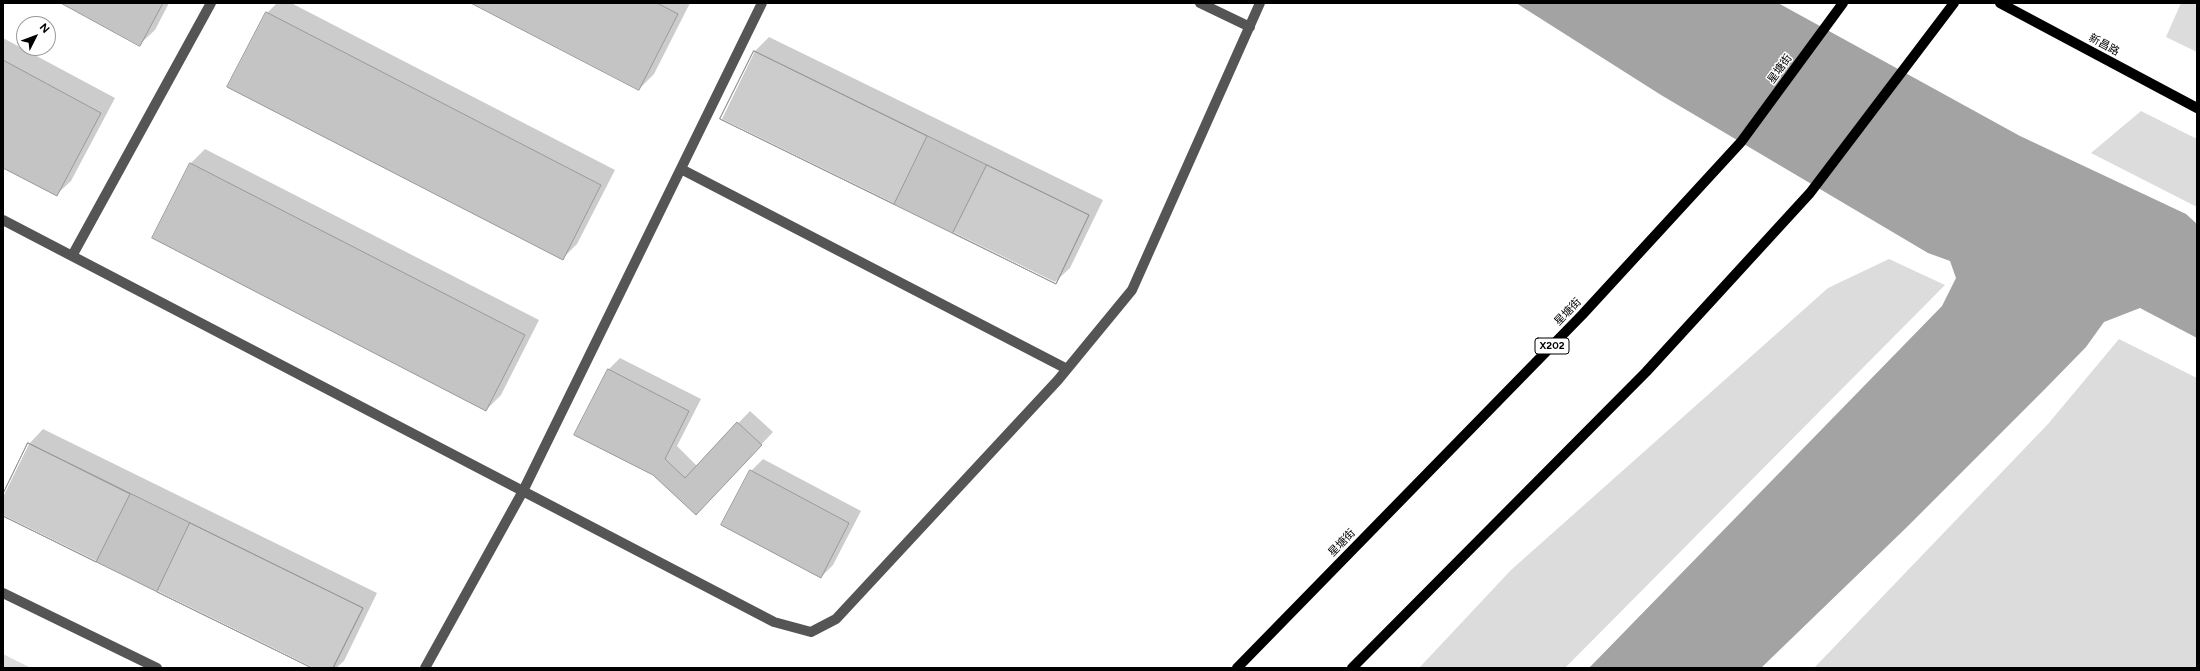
<!DOCTYPE html>
<html>
<head>
<meta charset="utf-8">
<style>
  body { margin:0 }
  #map { position:relative; width:2200px; height:671px; overflow:hidden; background:#fff; font-family:Figtree,sans-serif }
  canvas { display:block }
  .frame { position:absolute; inset:0; border:4px solid #000; pointer-events:none }
  .north { position:absolute; left:16px; top:16px; width:40px; height:40px; box-sizing:border-box; background:#fff; border:1px solid #999; border-radius:50%; rotate:48deg; font-size:11px; font-weight:700; line-height:16px; text-align:center; color:#000 }
  .north::after { content:''; display:block; margin:auto; width:14px; height:18px; background:#000; clip-path:polygon(50% 0,100% 100%,50% 72%,0 100%) }
</style>
</head>
<body>
<div id="map">
<canvas width="2200" height="671"></canvas>
<div class="frame"></div>
<div class="north">N</div>
</div>
<script>
const context = document.querySelector('canvas').getContext('2d');
context.lineJoin = 'round';
function fillPath(path, color) { context.fillStyle = color; context.fill(path, 'evenodd'); }
function stroke(path, color, width, dash) { context.strokeStyle = color; context.lineWidth = width; context.lineCap = dash ? 'butt' : 'round'; context.setLineDash(dash || []); context.stroke(path); }
function write(font, color, halo, rows, align = 'center') {
  context.font = font + ' Figtree,"Noto Sans SC",sans-serif'; context.lineWidth = 3; context.setLineDash([]); context.textBaseline = 'middle'; context.strokeStyle = halo; context.fillStyle = color; for (const [text, x, y, turn = 0] of rows) {
    context.save(); context.translate(x, y); context.rotate((+turn || 0) * Math.PI / 180); context.textAlign = isNaN(turn) ? turn : align; if (halo) context.strokeText(text, 0, 0); context.fillText(text, 0, 0); context.restore();
  }
}
fillPath(new Path2D(`
  M2181,3H2197V52L2166,37Z
  M2141,111L2197,139V207L2091,153Z
  M1889,259L1945,285L1565,668H1419L1511,570L1828,288Z
  M2119,339L2197,378V668H1814L2048,424Z
  M3,654L31,668H3Z`), '#dcdcdc');
fillPath(new Path2D(`
  M1516,3H1778L2020,136L2186,214L2197,224V338L2140,308L2104,322L2086,347L2046,388L1907,527L1761,668H1589L1942,306L1956,278L1950,261L1928,253L1661,95Z`), '#a3a3a3');
fillPath(new Path2D(`
  M63,3H169L155,30L140,44Z
  M277,3H291L615,170L577,244L562,259L267,13Z
  M473,3H690L654,74L639,89Z
  M769,37L1103,200L1070,268L1055,282L722,119L755,51Z
  M3,38L115,98L71,181L56,195L3,166Z
  M205,149L539,320L501,395L486,410L153,238L191,163Z
  M620,358L701,399L677,446L697,466L750,411L773,432L696,514L608,370Z
  M43,429L377,593L344,661L336,668H314L3,515V497L29,444Z
  M763,459L861,511L833,565L821,577L751,471Z`), '#0003');
const building = new Path2D(`
  M61,3H163L140,46Z
  M471,3H657L678,14L639,90Z
  M266,12L601,185L563,260L227,87Z
  M754,51L1089,215L1056,284L720,119Z
  M754,51L927,136L894,204L720,119Z
  M3,60L101,113L57,196L3,168Z
  M190,163L525,335L486,411L152,238Z
  M987,165L1089,215L1056,284L953,233Z
  M608,369L689,411L665,459L685,478L737,422L762,445L696,515L653,475L574,435Z
  M28,443L363,608L333,668H312L3,516V494Z
  M28,443L130,494L96,562L3,516V494Z
  M750,470L849,523L821,578L721,525Z
  M190,523L363,608L333,668H312L157,592Z`);
fillPath(building, '#c4c4c4');
stroke(building, '#999', 1);
stroke(new Path2D(`
  M1200,3L1250,27
  M681,169L1067,369
  M3,220L774,622L811,632L836,619L1058,380L1132,290L1260,3
  M72,256L211,3
  M3,593L157,668
  M425,668L523,491L762,3`), '#555', 10);
stroke(new Path2D(`
  M2000,3L2197,108
  M1237,668L1582,315L1741,142L1843,3
  M1352,668L1646,372L1810,193L1954,3`), '#000', 10);
for (const [x, y, w] of [
  [1552,346,34]
]) { const box = new Path2D(); box.roundRect(x - w / 2, y - 8, w, 16, 3); context.fillStyle = '#fff'; context.fill(box); stroke(box, '#000', 1); }
write('bold 10px', '#000', null, [
  ["X202",1552,346]
]);
write('11px', '#000', '#fff', [
  ["新昌路",2104,45,28],
  ["星塘街",1780,69,-54],
  ["星塘街",1568,312,-46],
  ["星塘街",1342,543,-46]
]);
</script>
</body>
</html>
